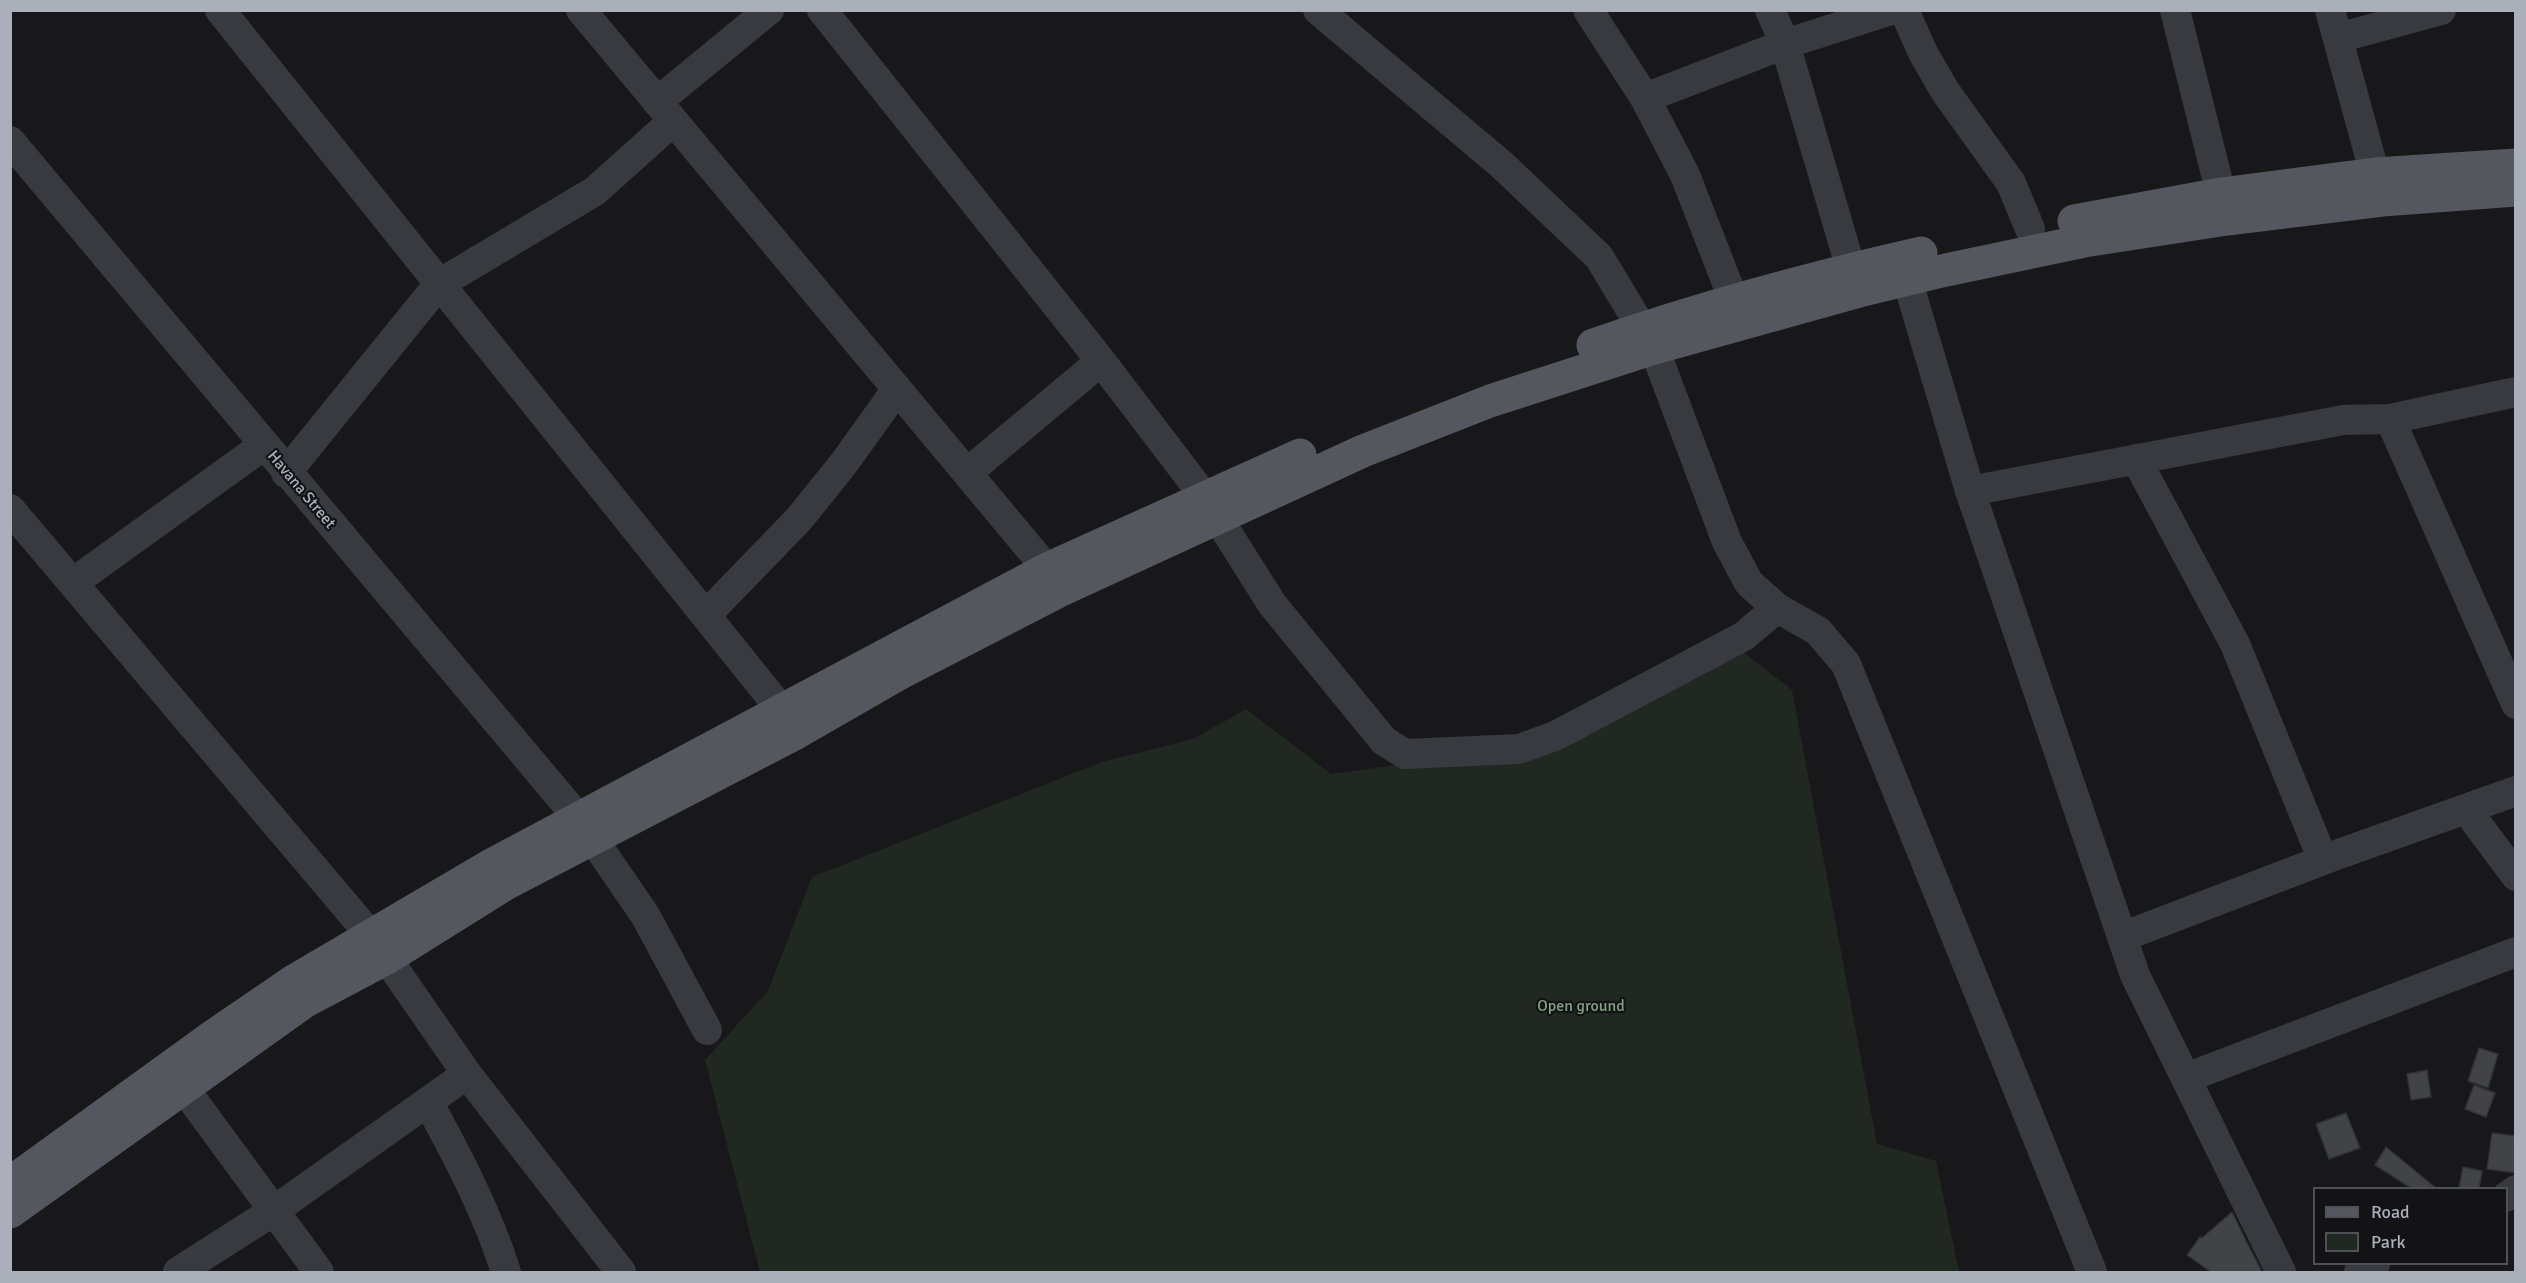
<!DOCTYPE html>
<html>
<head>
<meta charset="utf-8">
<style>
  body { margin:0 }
  #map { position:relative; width:2526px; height:1283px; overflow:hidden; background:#18181a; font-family:Signika,sans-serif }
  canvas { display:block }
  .frame { position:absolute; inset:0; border:12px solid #aaafb9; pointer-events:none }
  .legend { position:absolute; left:2313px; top:1187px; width:195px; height:78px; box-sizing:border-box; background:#131315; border:2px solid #4f5157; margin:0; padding:8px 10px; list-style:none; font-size:18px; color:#aaafb9 }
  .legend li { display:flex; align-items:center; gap:12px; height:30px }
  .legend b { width:30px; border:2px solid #4f5157 }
</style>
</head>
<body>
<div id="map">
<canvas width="2526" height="1283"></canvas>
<div class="frame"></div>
<ul class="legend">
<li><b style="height:8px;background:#55575e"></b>Road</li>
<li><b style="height:16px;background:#202821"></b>Park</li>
</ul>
</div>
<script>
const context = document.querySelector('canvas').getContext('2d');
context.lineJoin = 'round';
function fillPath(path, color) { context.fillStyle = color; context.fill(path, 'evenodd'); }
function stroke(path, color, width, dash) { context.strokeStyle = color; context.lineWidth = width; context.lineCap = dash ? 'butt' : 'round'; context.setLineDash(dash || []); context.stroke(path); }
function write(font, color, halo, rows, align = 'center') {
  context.font = font + ' Signika,sans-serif'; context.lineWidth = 4.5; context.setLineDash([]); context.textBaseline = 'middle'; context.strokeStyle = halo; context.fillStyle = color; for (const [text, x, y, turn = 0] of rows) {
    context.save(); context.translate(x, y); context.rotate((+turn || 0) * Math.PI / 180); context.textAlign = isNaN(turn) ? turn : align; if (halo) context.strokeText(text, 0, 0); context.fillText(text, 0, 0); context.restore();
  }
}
fillPath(new Path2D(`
  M1743,652L1792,690L1877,1144L1936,1161L1959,1272H760L705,1060L768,991L812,877L1102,762L1193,739L1246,709L1331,774L1549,744Z`), '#202821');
const building = new Path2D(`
  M2479,1048L2498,1054L2488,1088L2468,1081Z
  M2427,1070L2431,1097L2411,1100L2407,1074Z
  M2474,1085L2495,1093L2486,1117L2465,1109Z
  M2346,1113L2360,1148L2329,1159L2316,1124Z
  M2492,1133L2516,1136V1173L2487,1169Z
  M2386,1147L2436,1188H2411L2375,1165Z
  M2463,1167L2482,1171L2479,1188H2459Z
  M2232,1212L2246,1241L2262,1272H2211L2187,1255L2200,1237L2202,1238Z`);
fillPath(building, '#424347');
stroke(building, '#323236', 1.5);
stroke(new Path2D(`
  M220,10L783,712
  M581,10L1047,569
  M822,10L1101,361L1204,496L1272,604L1384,741L1405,754L1519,749L1555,736L1744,636L1777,608
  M1318,10L1502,165L1599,257L1654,348L1727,542L1749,583L1777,608L1818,631L1846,664L2092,1272
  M1588,10L1645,98L1685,175L1743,324
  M1770,10L1785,44L1851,269
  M1904,10L1923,53L1945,91L2011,183L2030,229
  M2175,10L2221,194
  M2330,10L2381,197
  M2338,38L2441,10
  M1645,98L1785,44L1891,10
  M657,102L769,10
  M10,141L579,819L645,915L707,1030
  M1907,279L1970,491L2135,975L2281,1272
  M2390,419L2516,704
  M2136,459L2235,644L2323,860
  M286,473L439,284L595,191L673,121
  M967,473L1101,361
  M1970,491L2343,420L2390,419L2516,392
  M10,509L372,937L467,1074L621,1272
  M74,582L264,445
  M706,615L799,519L844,463L897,389
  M2466,809L2516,876
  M2122,937L2339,854L2516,791
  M2186,1078L2516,952
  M183,1087L319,1272
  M428,1102C458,1157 487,1212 506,1272
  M2506,1197L2516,1190
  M178,1272L272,1212L467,1074
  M2359,1272L2375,1264`), '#393a3f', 30);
stroke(new Path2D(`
  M2074,221L2221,194L2375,174L2516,165
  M1593,345C1700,308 1810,278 1921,253
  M10,1183L213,1036L292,982L493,864L1047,569L1300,455
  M10,1212L304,1002L387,958L507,883L796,733L904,671L1059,591L1363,451L1490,401L1654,348L1859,291L1946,270L2084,241L2227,219L2382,200L2516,190`), '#55575e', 33);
write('16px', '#aaafb9', '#131315', [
  ["Havana Street",301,490,50]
]);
write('16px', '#82a483', '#131315', [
  ["Open ground",1581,1007]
]);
</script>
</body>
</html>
